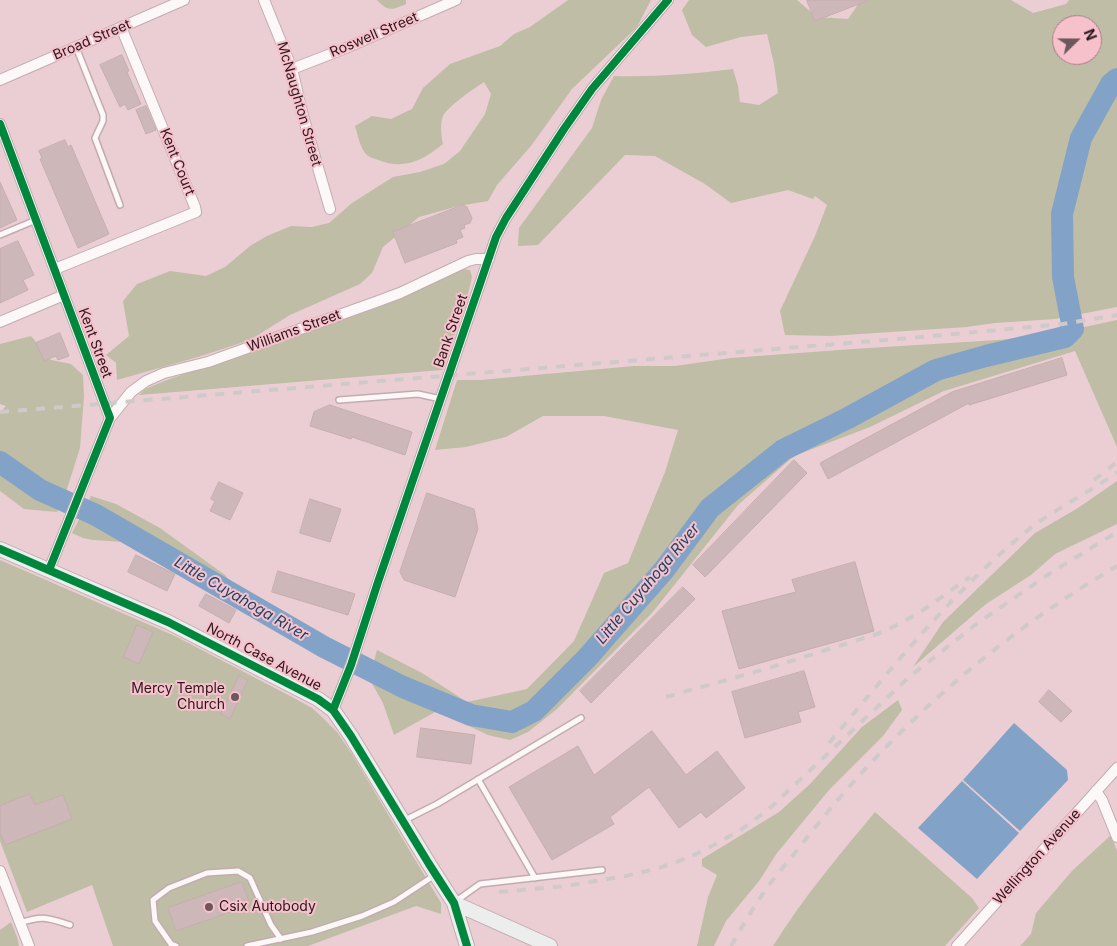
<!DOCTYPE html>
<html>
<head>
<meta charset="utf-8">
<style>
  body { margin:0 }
  #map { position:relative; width:1117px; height:946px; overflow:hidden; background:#eaced3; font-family:Inter,sans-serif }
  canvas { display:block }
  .north { position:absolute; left:1052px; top:15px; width:50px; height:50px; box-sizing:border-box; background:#f7c1cb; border:1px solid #a57d85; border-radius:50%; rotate:68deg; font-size:14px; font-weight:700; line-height:20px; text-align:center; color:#2a171b }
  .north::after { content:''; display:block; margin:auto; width:18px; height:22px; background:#6d575b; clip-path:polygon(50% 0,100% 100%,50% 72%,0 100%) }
</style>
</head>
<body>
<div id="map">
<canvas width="1117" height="946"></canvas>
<div class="north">N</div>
</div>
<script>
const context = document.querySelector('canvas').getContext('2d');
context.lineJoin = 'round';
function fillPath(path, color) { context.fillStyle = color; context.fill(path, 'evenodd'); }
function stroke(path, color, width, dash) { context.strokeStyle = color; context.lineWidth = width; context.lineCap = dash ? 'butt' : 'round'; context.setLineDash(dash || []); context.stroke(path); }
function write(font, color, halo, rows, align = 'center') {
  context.font = font + ' Inter,sans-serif'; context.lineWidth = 4; context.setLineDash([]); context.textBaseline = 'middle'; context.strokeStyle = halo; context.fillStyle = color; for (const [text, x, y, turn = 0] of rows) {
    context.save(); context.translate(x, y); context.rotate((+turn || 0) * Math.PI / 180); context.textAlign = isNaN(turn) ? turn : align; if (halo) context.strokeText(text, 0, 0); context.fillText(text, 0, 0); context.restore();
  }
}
fillPath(new Path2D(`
  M377,0H406V4C392,10 388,12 377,0Z
  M568,0H651L637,27L572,89L531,146L497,185L488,201L459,206L419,217L383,247L372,273L360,284L290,315L250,340L198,357L117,380L116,363L106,355L129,336L123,301L137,284L170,271L206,276L225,267L250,246L267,236L291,226L312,227L329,223L352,203L393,177L420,172L444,164L460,151L485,114L491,94L484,82C475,88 448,106 443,116C440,123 441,136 443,144C422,161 404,170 378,160C375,159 369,157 367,155C360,149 358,135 355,126L372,116L391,119L412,109L423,88L450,64L500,46L514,34L530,27Z
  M689,0H797L817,17L848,19L861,0H1011L1033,13L1066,4L1069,0H1117V307L1055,319L995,323L967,327L830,336L785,335L780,311L815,236L827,205L815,196L813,199L788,190L731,203L705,184L655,156L625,155L538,245L518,246L519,228L592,128L601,100L614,76C655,77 693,74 733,69L738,86L740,102L759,105L778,93L774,64L767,34L741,37L706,47L692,35L682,10ZM1062,25H1092V55H1062Z
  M462,269L470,270L472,277L465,307L442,370L139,395L145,389L167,380L350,315Z
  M1117,320V447L1075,351L944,391L870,427L794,456L738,505L652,613L557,709L528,732L510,740L488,735L437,711L394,735L383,703L371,682L372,668L377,650L422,673L467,702L527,689L574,641L604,573L628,563L665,472L678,430L604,416H543L506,437L466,447L435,450L457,380H480L634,366H675L731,358L853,349L998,340L1047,335Z
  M31,336L51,360L71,364L83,375L84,396L80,448L67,489L57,512L24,509L0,491V413L6,406L0,404V344Z
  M1117,481V524L1055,554L1031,575L986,604L913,667L943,622L1035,533L1078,508Z
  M91,496L116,504L160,528L225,575L233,585L235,593L229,595L198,578L124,542L93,540L83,538L72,533Z
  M0,560L175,636L292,697L312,708L323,718L337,732L352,754L441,903V914L416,906L308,946H113L92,885L27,912L0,841Z
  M898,700L902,710L883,736L829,790L777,853L759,881L726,921L714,946H697L708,897L717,875L702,866V859L779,812L810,784L862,727Z
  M875,812L972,898L979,908L945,946H773C803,898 839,855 875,812Z
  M1111,835L1117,851V946H1020L1031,934L1036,913L1072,871Z
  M11,922L17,937L19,946H0V930Z`), '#bfbda6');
fillPath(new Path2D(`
  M1014,723L1067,770L1068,780L1020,831L963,780Z
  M962,781L1019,833L977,879L918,828Z`), '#82a3c7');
stroke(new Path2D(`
  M0,462L40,490L96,515L324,647L403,687L471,715L512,722L534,711L587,658L664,570L710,508L783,450L848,418L936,370L986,356L1065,337L1073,329L1063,277L1062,214L1081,138L1111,84L1117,79`), '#82a3c7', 22);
const building = new Path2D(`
  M807,0H867V1L815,21Z
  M122,55L129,71L127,72L141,104L128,110L125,104L120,107L100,65Z
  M146,106L156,130L146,134L136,110Z
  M65,140L68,147L71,145L109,234L78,248L40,159L42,158L39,151Z
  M0,182L17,220L0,228Z
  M463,205L467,207L472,218L470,223L464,225L465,228L460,230L463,237L456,240L457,243L405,263L393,232Z
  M18,241L34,275L23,280L28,290L0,303V249Z
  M60,333L69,356L58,360L56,356L44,361L36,343Z
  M1062,358L1067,375L969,405V403L828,479L820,463L952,392Z
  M330,405L412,432L405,455L352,437L351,439L310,426L314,412Z
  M794,460L807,473L705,577L693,565Z
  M219,482L243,493L230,520L210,511L215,501L211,499Z
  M427,493L474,509L478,529L455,597L404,580L400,572Z
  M310,499L341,509L330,542L300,533Z
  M136,555L175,574L167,591L128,572Z
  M855,562L874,631L739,669L722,611L796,592L792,580Z
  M278,571L355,594L348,615L272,592Z
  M683,587L695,599L591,703L580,691Z
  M206,594L236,610L229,623L199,606Z
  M137,625L153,632L139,664L124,657Z
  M804,671L815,707L798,712L801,722L745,738L732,692Z
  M239,676L248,680L230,719L221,714Z
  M1049,690L1072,711L1061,722L1039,702Z
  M421,728L475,735L471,764L417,757Z
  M652,731L686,775L717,751L745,788L706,818L701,812L679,828L649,787L610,817L614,824L552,860L509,787L578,746L594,775Z
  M30,794L35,805L63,795L72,819L5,845L0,833V806Z
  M242,882L250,905L176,931L168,908Z`);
fillPath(building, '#ceb7b8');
stroke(building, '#c5aeaf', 1);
const lane = new Path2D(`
  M76,47L103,115V121L95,138L120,205
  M0,235L36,220
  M339,400L418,394L441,399
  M478,779L535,878
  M403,821L437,804L581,718
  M456,901L480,884L602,870
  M20,923C43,915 48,918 70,925
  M176,946L171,944L155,921L153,900L169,888L207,873L238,871L250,878L271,925L281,939
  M247,946L312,932L362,916L394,902L435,875`);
const street = new Path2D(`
  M264,0L292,69L303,116L330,209
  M292,69L346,48L456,0
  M0,80L184,0
  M0,124L110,418L49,570
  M55,269L196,212L195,207L121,27
  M0,322L64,295
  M110,418L131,392L146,381L164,373L208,362L373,303L400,293L468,261L476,259H489
  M333,710L351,665L378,582L496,237L506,218L564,129L592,89L668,0
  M1096,791L1102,800L1117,837
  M0,871L29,946
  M957,946L1117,768`);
const secondary = new Path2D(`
  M0,549L168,622L318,699L333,710L351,736L429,864L454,903L467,946
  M454,903L550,946`);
stroke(lane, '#c2acb0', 8);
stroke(street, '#c2acb0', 12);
stroke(secondary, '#c2acb0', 16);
stroke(lane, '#fcf8f8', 5);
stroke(street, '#fcf8f8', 10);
stroke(secondary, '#eceded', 14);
stroke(new Path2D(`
  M0,412L910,338L1063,324L1117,315
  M1094,480L1117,462
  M666,697L769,668L880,633L899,624L919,613L970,577
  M829,743C891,669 953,591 1028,530C1056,508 1089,493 1117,472
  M499,892L566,886L626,876L659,868L690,857L716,844L742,829L769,809L908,678L975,625L1049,574L1117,532
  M731,946C741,929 751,911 762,895C774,877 789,861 802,844C889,731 995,638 1117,566`), '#d0c9ca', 4, [9, 9]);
stroke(new Path2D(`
  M0,124L110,418L49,570
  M0,549L168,622L318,699L333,710L351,736L429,864L454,903L467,946
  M333,710L351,665L378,582L496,237L506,218L564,129L592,89L668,0`), '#00873e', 8);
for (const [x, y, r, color] of [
  [235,697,5,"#6d575b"],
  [209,907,5,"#6d575b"]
]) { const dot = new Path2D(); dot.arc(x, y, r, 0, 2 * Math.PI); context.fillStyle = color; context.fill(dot); stroke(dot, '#f7c1cb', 2); }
write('14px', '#2a171b', '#f7c1cb', [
  ["Roswell Street",374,35,-23],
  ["Broad Street",92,40,-23],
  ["McNaughton Street",299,104,74],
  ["Kent Court",177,162,68],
  ["Williams Street",294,331,-20],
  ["Bank Street",451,331,-71],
  ["Kent Street",95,343,70],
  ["North Case Avenue",264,657,28],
  ["Wellington Avenue",1037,857,-48]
]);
write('14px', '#2a171b', '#f7c1cb', [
  ["Mercy Temple",225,689],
  ["Church",225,705],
  ["Csix Autobody",219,907,"left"]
], 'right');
write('italic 15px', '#184467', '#f7c1cb', [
  ["Little Cuyahoga River",648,584,-50],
  ["Little Cuyahoga River",241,599,30]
]);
</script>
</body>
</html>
